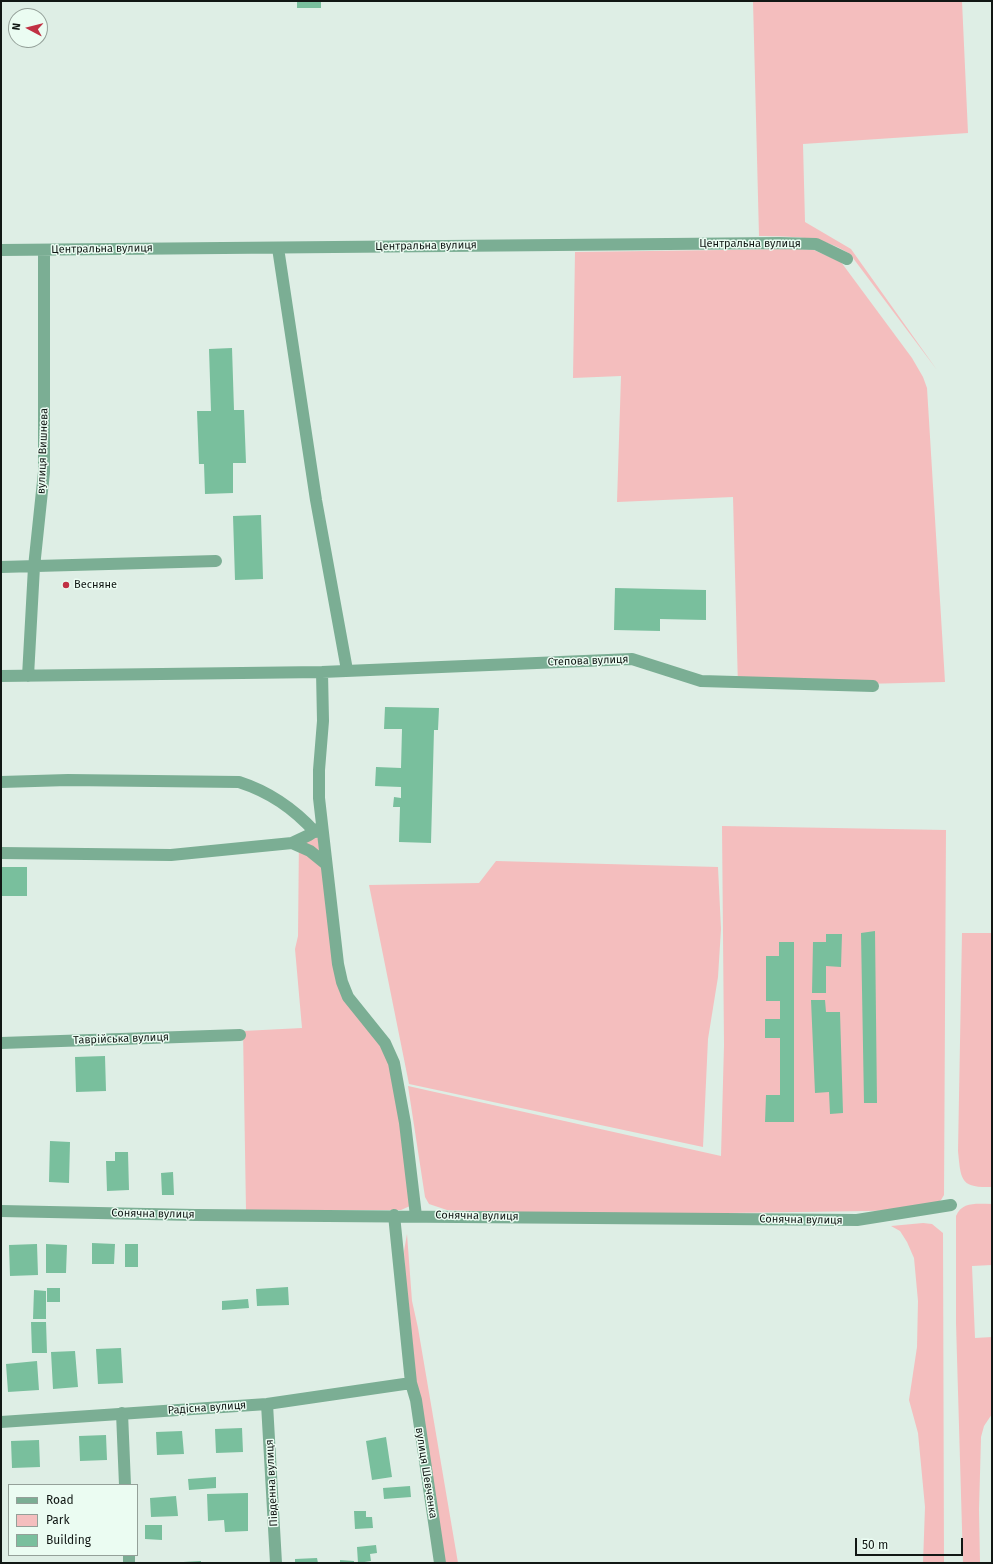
<!DOCTYPE html>
<html>
<head>
<meta charset="utf-8">
<style>
  body { margin:0 }
  #map { position:relative; width:993px; height:1564px; overflow:hidden; background:#deeee5; font-family:"Fira Sans",sans-serif }
  canvas { display:block }
  .frame { position:absolute; inset:0; border:2px solid #111714; pointer-events:none }
  .legend { position:absolute; left:8px; top:1484px; width:130px; height:72px; box-sizing:border-box; background:#ebfcf2; border:1px solid #94a099; margin:0; padding:5px 7px; list-style:none; font-size:12px; color:#111714 }
  .legend li { display:flex; align-items:center; gap:8px; height:20px }
  .legend b { width:20px; border:1px solid #94a099 }
  .north { position:absolute; left:8px; top:8px; width:40px; height:40px; box-sizing:border-box; background:#ebfcf2; border:1px solid #94a099; border-radius:50%; rotate:277deg; font-size:11px; font-weight:700; line-height:16px; text-align:center; color:#111714 }
  .north::after { content:''; display:block; margin:auto; width:14px; height:18px; background:#c13144; clip-path:polygon(50% 0,100% 100%,50% 72%,0 100%) }
  .scale { position:absolute; left:855px; top:1538px; width:108px; height:18px; box-sizing:border-box; border:2px solid #111714; border-top:0; padding-left:5px; font-size:12px; line-height:14px; white-space:nowrap; color:#111714; -webkit-text-stroke:3px #ebfcf2; paint-order:stroke }
</style>
</head>
<body>
<div id="map">
<canvas width="993" height="1564"></canvas>
<div class="frame"></div>
<ul class="legend">
<li><b style="height:5px;background:#7bae94"></b>Road</li>
<li><b style="height:11px;background:#f4bebe"></b>Park</li>
<li><b style="height:11px;background:#79bf9d"></b>Building</li>
</ul>
<div class="north">N</div>
<div class="scale">50 m</div>
</div>
<script>
const context = document.querySelector('canvas').getContext('2d');
context.lineJoin = 'round';
function fillPath(path, color) { context.fillStyle = color; context.fill(path, 'evenodd'); }
function stroke(path, color, width, dash) { context.strokeStyle = color; context.lineWidth = width; context.lineCap = dash ? 'butt' : 'round'; context.setLineDash(dash || []); context.stroke(path); }
function write(font, color, halo, rows, align = 'center') {
  context.font = font + ' "Fira Sans",sans-serif'; context.lineWidth = 3; context.setLineDash([]); context.textBaseline = 'middle'; context.strokeStyle = halo; context.fillStyle = color; for (const [text, x, y, turn = 0] of rows) {
    context.save(); context.translate(x, y); context.rotate((+turn || 0) * Math.PI / 180); context.textAlign = isNaN(turn) ? turn : align; if (halo) context.strokeText(text, 0, 0); context.fillText(text, 0, 0); context.restore();
  }
}
fillPath(new Path2D(`
  M753,1H962L968,133L803,144L805,222L851,249L937,370L850,254C820,235 793,237 759,236Z
  M798,249L814,250L841,262L912,358L923,377L927,388L945,682L738,687L733,497L617,502L621,376L573,378L575,252Z
  M722,826L946,830L944,1195L941,1200L937,1203L898,1210L867,1211L587,1215L447,1210L429,1204L425,1197L408,1086L721,1156L724,1045Z
  M317,833L341,985L392,1062L410,1206L401,1210H246L243,1031L302,1028L295,949L298,936L299,837Z
  M496,861L718,867L721,929L718,977L708,1039L703,1147L409,1084L369,885L479,883Z
  M962,933H992V1187C960,1188 961,1180 958,1151Z
  M992,1204V1265L972,1266L975,1338L992,1337V1414L984,1426L981,1437L979,1510L980,1563H963L956,1323V1216C962,1201 978,1204 992,1204Z
  M923,1223L932,1224L943,1233L944,1563H923L925,1507L918,1433L909,1400L917,1347L918,1301L914,1258L907,1242L900,1231L891,1226Z
  M407,1234L412,1301L418,1328L458,1563H443L418,1400L405,1270L404,1251Z`), '#f4bebe');
fillPath(new Path2D(`
  M297,1H321V8H297Z
  M232,348L234,410H244L246,463H233V493L205,494L204,464H199L197,411H211L209,349Z
  M261,515L263,579L235,580L233,516Z
  M615,588L706,590V620L660,619V631L614,630Z
  M385,707L439,708L438,730H434L431,843L399,842L400,807H393L394,797L401,798V787L375,786L376,767L401,768L402,729H384Z
  M1,867H27V896H1Z
  M875,931L877,1103H864L861,933Z
  M826,934H842L841,967L826,966V993H812L813,942H826Z
  M779,942H794V1122H765L766,1095H780V1038H765V1019H780V1001H766V956H779Z
  M811,1000H825L826,1012H840L843,1113L830,1114L829,1092L815,1093Z
  M105,1056L106,1091L76,1092L75,1057Z
  M50,1141L70,1142L69,1183L49,1182Z
  M115,1152H128L129,1190L107,1191L106,1161H115Z
  M173,1172L174,1195H162L161,1173Z
  M92,1243L115,1244L114,1264H92Z
  M37,1244L38,1275L10,1276L9,1245Z
  M46,1244L67,1245L66,1273H46Z
  M125,1244H138V1267H125Z
  M288,1287L289,1305L257,1306L256,1289Z
  M47,1288H60V1302H47Z
  M34,1290L46,1291V1319H33Z
  M248,1299L249,1308L222,1310V1301Z
  M31,1322H46L47,1353H32Z
  M121,1348L123,1383L98,1384L96,1349Z
  M75,1351L78,1387L53,1389L51,1352Z
  M37,1361L39,1390L8,1392L6,1364Z
  M242,1428L243,1452L216,1453L215,1429Z
  M182,1431L184,1454L157,1455L156,1432Z
  M106,1435L107,1460L80,1461L79,1436Z
  M386,1437L392,1477L372,1480L366,1441Z
  M39,1440L40,1467L12,1468L11,1441Z
  M216,1477V1488L189,1490L188,1479Z
  M410,1486L411,1497L384,1499L383,1488Z
  M248,1493V1531L225,1532L224,1520L208,1521L207,1494Z
  M176,1496L178,1516L151,1517L150,1498Z
  M354,1511H366V1517H372L373,1528L355,1529Z
  M145,1525H162V1540L145,1539Z
  M376,1545L377,1553L370,1554L371,1561L358,1563L357,1547Z
  M317,1558L318,1563H295V1559Z
  M340,1560L354,1561V1563H340Z
  M201,1561V1563H183V1562Z`), '#79bf9d');
stroke(new Path2D(`
  M278,248L316,500L347,670
  M1,250L779,243L816,244L847,259
  M1,567L216,561
  M322,672L323,721L319,770V798L338,964L342,982L348,997L385,1043L394,1063L405,1123L416,1216
  M1,676L322,672L632,659L701,681L873,686
  M28,676L34,567L44,472V250
  M1,782L68,780L239,782C270,792 293,808 315,832
  M292,843L310,851L326,864
  M1,853L171,855L292,843L309,835L321,827
  M1,1043L240,1035
  M1,1211L195,1215L857,1220L951,1205
  M394,1215L411,1383L416,1400L440,1563
  M267,1404L276,1563
  M122,1413L125,1485
  M1,1422L267,1404L411,1383
  M129,1555V1563`), '#7bae94', 12);
for (const [x, y, r, color] of [
  [66,585,4,"#c13144"]
]) { const dot = new Path2D(); dot.arc(x, y, r, 0, 2 * Math.PI); context.fillStyle = color; context.fill(dot); stroke(dot, '#ebfcf2', 1.5); }
write('11px', '#111714', '#ebfcf2', [
  ["Центральна вулиця",750,244],
  ["Центральна вулиця",426,246,-1],
  ["Центральна вулиця",102,249,-1],
  ["вулиця Вишнева",43,451,-88],
  ["Степова вулиця",588,661,-2],
  ["Таврійська вулиця",121,1039,-2],
  ["Сонячна вулиця",153,1214,1],
  ["Сонячна вулиця",477,1216,1],
  ["Сонячна вулиця",801,1220,1],
  ["Радісна вулиця",207,1408,-4],
  ["вулиця Шевченка",426,1473,81],
  ["Південна вулиця",272,1483,-93]
]);
write('11px', '#111714', '#ebfcf2', [
  ["Весняне",74,585]
], 'left');
</script>
</body>
</html>
